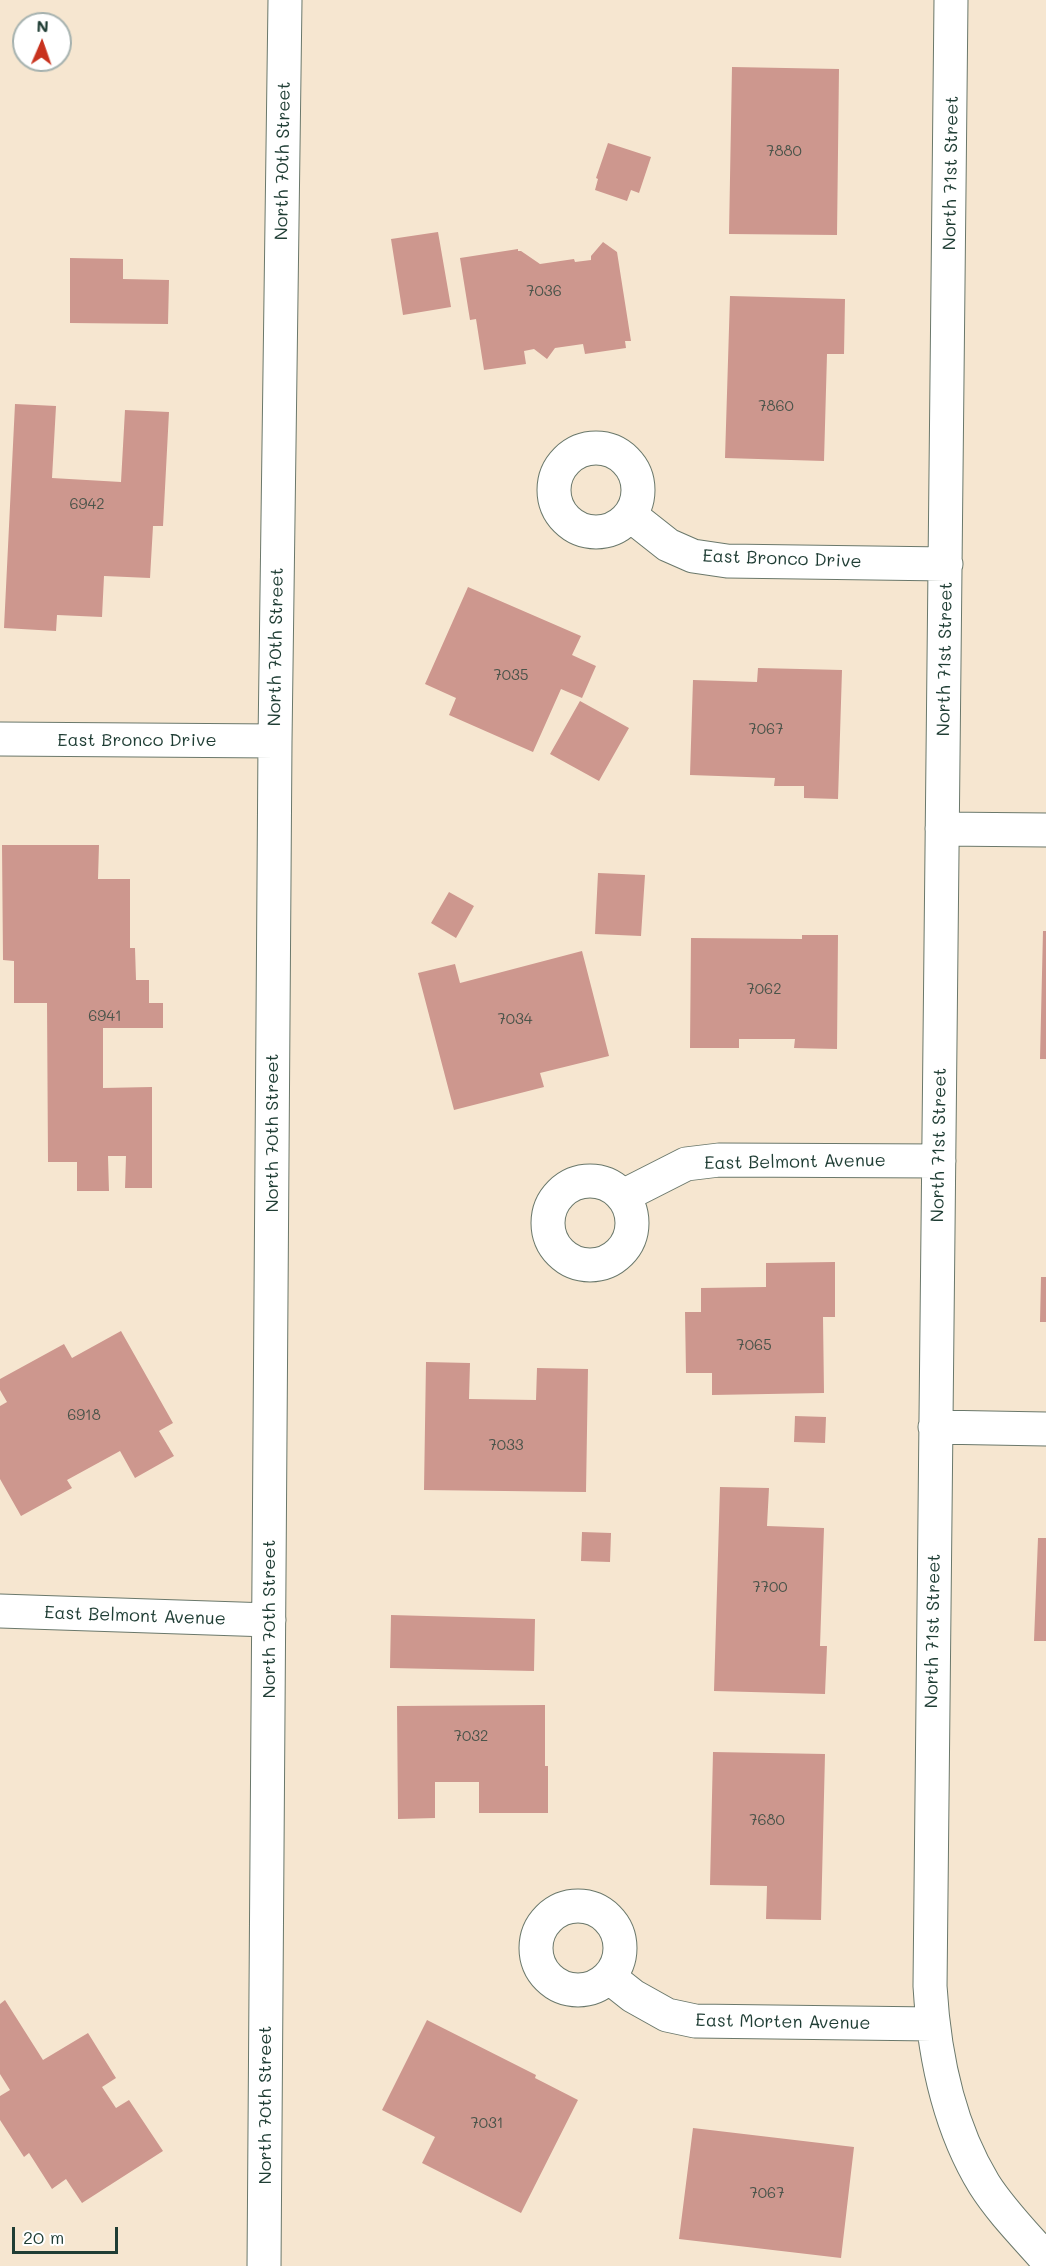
<!DOCTYPE html>
<html>
<head>
<meta charset="utf-8">
<style>
  body { margin:0 }
  #map { position:relative; width:1046px; height:2266px; overflow:hidden; background:#f6e6d0; font-family:Mali,sans-serif }
  canvas { display:block }
  .north { position:absolute; left:12px; top:12px; width:60px; height:60px; box-sizing:border-box; background:#fff; border:2px solid #a5b1ae; border-radius:50%; rotate:2deg; font-size:16px; font-weight:700; line-height:24px; text-align:center; color:#1f3d34 }
  .north::after { content:''; display:block; margin:auto; width:21px; height:27px; background:#c8321e; clip-path:polygon(50% 0,100% 100%,50% 72%,0 100%) }
  .scale { position:absolute; left:12px; top:2227px; width:106px; height:27px; box-sizing:border-box; border:3px solid #1f3d34; border-top:0; padding-left:8px; font-size:18px; line-height:21px; white-space:nowrap; color:#1f3d34; -webkit-text-stroke:4px #fff; paint-order:stroke }
</style>
</head>
<body>
<div id="map">
<canvas width="1046" height="2266"></canvas>
<div class="north">N</div>
<div class="scale">20 m</div>
</div>
<script>
const context = document.querySelector('canvas').getContext('2d');
context.lineJoin = 'round';
function fillPath(path, color) { context.fillStyle = color; context.fill(path, 'evenodd'); }
function stroke(path, color, width, dash) { context.strokeStyle = color; context.lineWidth = width; context.lineCap = dash ? 'butt' : 'round'; context.setLineDash(dash || []); context.stroke(path); }
function write(font, color, halo, rows, align = 'center') {
  context.font = font + ' Mali,sans-serif'; context.lineWidth = 5; context.setLineDash([]); context.textBaseline = 'middle'; context.strokeStyle = halo; context.fillStyle = color; for (const [text, x, y, turn = 0] of rows) {
    context.save(); context.translate(x, y); context.rotate((+turn || 0) * Math.PI / 180); context.textAlign = isNaN(turn) ? turn : align; if (halo) context.strokeText(text, 0, 0); context.fillText(text, 0, 0); context.restore();
  }
}
fillPath(new Path2D(`
  M732,67L839,69L837,235L729,234Z
  M608,143L651,157L639,193L631,190L627,201L595,190L598,179L596,178Z
  M438,232L451,307L403,315L391,239Z
  M603,242L617,252L631,341H625L626,348L585,354L583,344L555,348L547,359L534,349L524,351L526,364L484,370L476,319L470,320L460,258L518,249V251H521L540,264L574,259L575,262L591,260V256Z
  M70,258L123,259V279L169,280L168,324L70,323Z
  M730,296L845,299L844,354H827L824,461L725,458Z
  M15,404L56,406L52,478L121,482L125,410L169,412L163,526H153L150,578L104,576L102,617L57,615L56,631L4,628Z
  M468,587L581,636L572,655L596,666L582,698L561,689L533,752L449,715L456,698L425,684Z
  M758,668L842,670L838,799L804,798V786H774L775,778L690,775L693,680L757,682Z
  M580,701L629,728L599,781L550,754Z
  M2,845H99L98,879H130V948H135L136,980H149V1003H163V1028H103V1088L152,1087V1188H125L126,1156H108L109,1191H77V1162H48L47,1003H14V961L3,960Z
  M598,873L645,875L641,936L595,934Z
  M449,892L474,906L456,938L431,923Z
  M1043,931H1046V1059H1040Z
  M802,935H838L837,1049L794,1048L795,1039H739V1048H690L691,938L802,939Z
  M582,951L609,1056L540,1073L544,1087L454,1110L418,973L455,964L460,983Z
  M835,1262V1317H823L824,1393L712,1395V1373H686L685,1312H701V1288L766,1287V1263Z
  M1041,1277H1046V1322H1040Z
  M121,1331L173,1423L159,1431L174,1456L135,1478L120,1451L67,1480L72,1488L21,1516L0,1479V1406L7,1402L0,1390V1379L64,1344L72,1358Z
  M426,1362L470,1363L469,1399L536,1400L537,1368L588,1369L586,1492L424,1490Z
  M795,1416L826,1417L825,1443L794,1442Z
  M720,1487L769,1488L767,1526L824,1528L820,1646H827L825,1694L714,1691Z
  M582,1532L611,1533L610,1562L581,1561Z
  M1038,1538H1046V1641H1034Z
  M391,1615L535,1619L534,1671L390,1668Z
  M545,1705V1766H548V1813H479V1782H435V1818L398,1819L397,1706Z
  M713,1752L825,1754L821,1920L766,1919L767,1886L710,1885Z
  M5,2000L43,2060L88,2033L116,2078L102,2087L116,2108L129,2100L163,2151L82,2203L66,2179L52,2189L29,2153L24,2157L0,2120V2096L10,2090L0,2074V2004Z
  M427,2020L536,2075L535,2078L578,2100L521,2213L422,2163L435,2137L382,2110Z
  M693,2128L854,2147L841,2258L679,2239Z`), '#cd978e');
const street = new Path2D(`
  M951,0L930,1986C934,2054 948,2125 984,2184C1001,2211 1025,2235 1046,2259
  M554 490a42 42 0 1 1 84 0a42 42 0 1 1-84 0Z
  M630,515L668,545L693,556L727,561L946,564
  M0,739L275,741
  M942,829L1046,830
  M548 1223a42 42 0 1 1 84 0a42 42 0 1 1-84 0Z
  M623,1196L686,1164L719,1160L939,1161
  M935,1427L1046,1429
  M0,1611L269,1620
  M536 1948a42 42 0 1 1 84 0a42 42 0 1 1-84 0Z
  M609,1977L633,1996L667,2015L695,2021L932,2024
  M264,2266L275,741L285,0`);
stroke(street, '#6a786b', 35);
stroke(street, '#fff', 33);
write('15px', '#4a544a', null, [
  ["7880",784,151],
  ["7036",544,291],
  ["7860",776,406],
  ["6942",87,504],
  ["7035",511,675],
  ["7067",766,729],
  ["7062",764,989],
  ["6941",105,1016],
  ["7034",515,1019],
  ["7065",754,1345],
  ["6918",84,1415],
  ["7033",506,1445],
  ["7700",770,1587],
  ["7032",471,1736],
  ["7680",767,1820],
  ["7031",487,2123],
  ["7067",767,2193]
]);
write('18px', '#1f3d34', '#fff', [
  ["North 70th Street",283,161,-89],
  ["North 71st Street",951,173,-89],
  ["East Bronco Drive",782,559,2],
  ["North 70th Street",276,647,-89],
  ["North 71st Street",945,659,-89],
  ["East Bronco Drive",137,740],
  ["North 70th Street",272,1133,-90],
  ["North 71st Street",939,1145,-89],
  ["East Belmont Avenue",795,1162,-1],
  ["East Belmont Avenue",135,1616,2],
  ["North 70th Street",269,1619,-90],
  ["North 71st Street",933,1631,-89],
  ["East Morten Avenue",783,2022,1],
  ["North 70th Street",265,2105,-90]
]);
</script>
</body>
</html>
